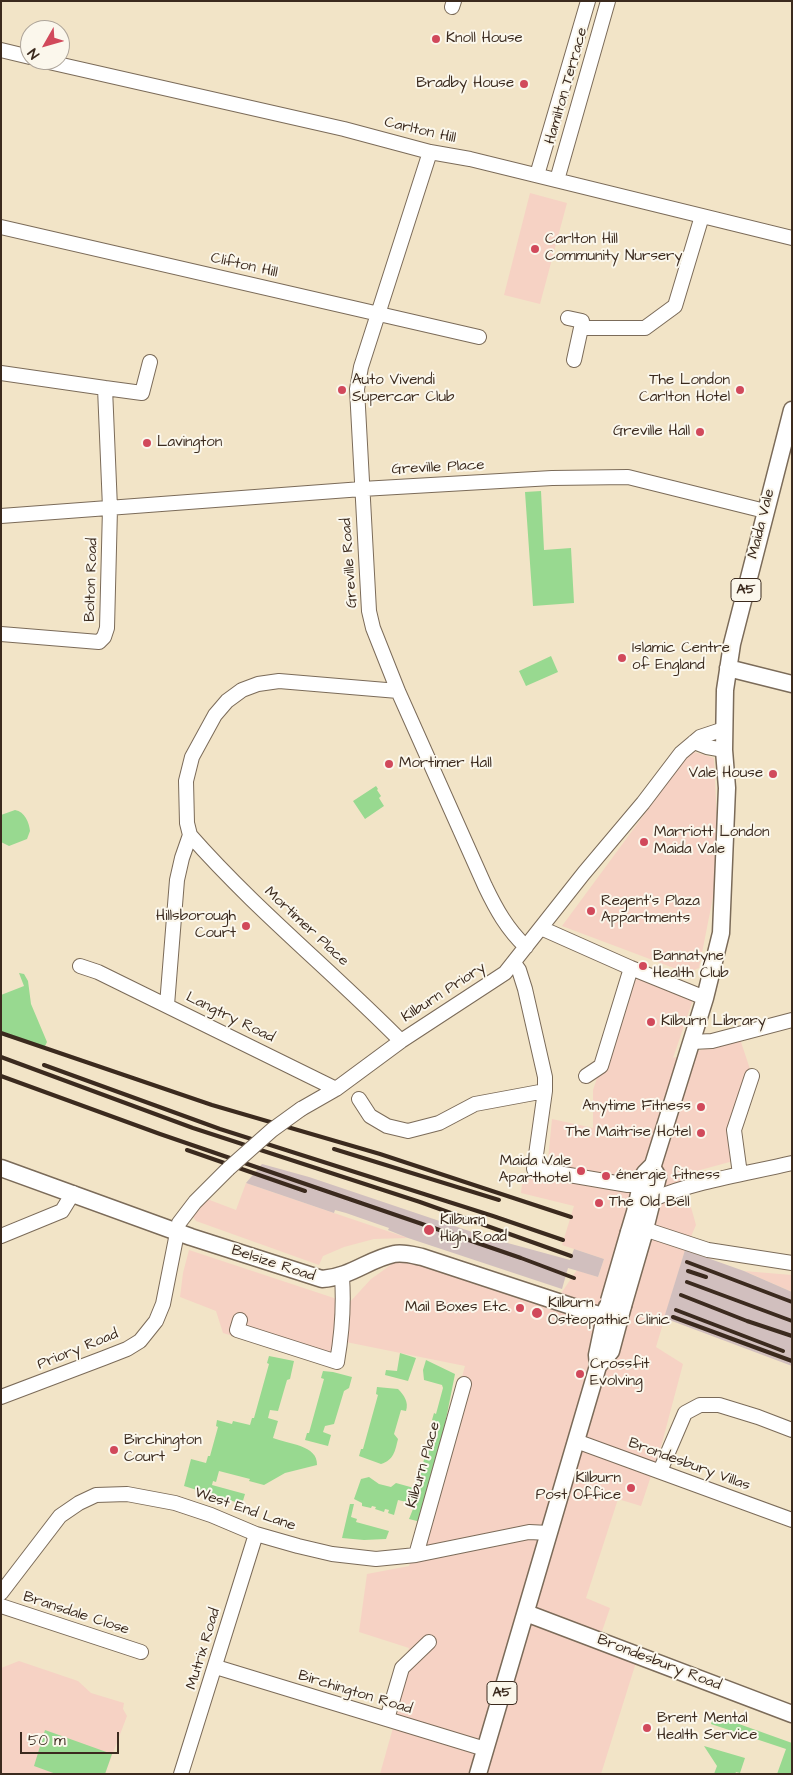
<!DOCTYPE html>
<html>
<head>
<meta charset="utf-8">
<style>
  body { margin:0 }
  #map { position:relative; width:793px; height:1775px; overflow:hidden; background:#f2e4c7; font-family:"Architects Daughter",sans-serif }
  canvas { display:block }
  .frame { position:absolute; inset:0; border:2px solid #3b2a1e; pointer-events:none }
  .north { position:absolute; left:20px; top:20px; width:50px; height:50px; box-sizing:border-box; background:#fbf7ec; border:1px solid #aea59a; border-radius:50%; rotate:232deg; font-size:14px; font-weight:700; line-height:20px; text-align:center; color:#3b2a1e }
  .north::after { content:''; display:block; margin:auto; width:18px; height:22px; background:#d1495b; clip-path:polygon(50% 0,100% 100%,50% 72%,0 100%) }
  .scale { position:absolute; left:20px; top:1732px; width:99px; height:22px; box-sizing:border-box; border:2px solid #3b2a1e; border-top:0; padding-left:6px; font-size:15px; line-height:18px; white-space:nowrap; color:#3b2a1e; -webkit-text-stroke:4px #fbf7ec; paint-order:stroke }
</style>
</head>
<body>
<div id="map">
<canvas width="793" height="1775"></canvas>
<div class="frame"></div>
<div class="north">N</div>
<div class="scale">50 m</div>
</div>
<script>
const context = document.querySelector('canvas').getContext('2d');
context.lineJoin = 'round';
function fillPath(path, color) { context.fillStyle = color; context.fill(path, 'evenodd'); }
function stroke(path, color, width, dash) { context.strokeStyle = color; context.lineWidth = width; context.lineCap = dash ? 'butt' : 'round'; context.setLineDash(dash || []); context.stroke(path); }
function write(font, color, halo, rows, align = 'center') {
  context.font = font + ' "Architects Daughter",sans-serif'; context.lineWidth = 4; context.setLineDash([]); context.textBaseline = 'middle'; context.strokeStyle = halo; context.fillStyle = color; for (const [text, x, y, turn = 0] of rows) {
    context.save(); context.translate(x, y); context.rotate((+turn || 0) * Math.PI / 180); context.textAlign = isNaN(turn) ? turn : align; if (halo) context.strokeText(text, 0, 0); context.fillText(text, 0, 0); context.restore();
  }
}
fillPath(new Path2D(`
  M530,193L567,203L540,304L504,295Z
  M691,751L714,758L717,823L715,887L699,968L687,973L562,926Z
  M631,977L656,985L693,1000L673,1058L740,1039L751,1072L731,1131L737,1160L682,1175L696,1225L685,1250L656,1347L683,1364L662,1443L641,1506L618,1499L586,1598L610,1608L599,1640L638,1656L601,1774H380L398,1710L392,1707L409,1648L359,1632L367,1574L409,1566L465,1366L346,1342L340,1368L223,1333L216,1311L180,1297L183,1273L189,1250L349,1303L371,1279L395,1262L405,1259L553,1305L577,1270L598,1277L604,1259L562,1245L574,1206L521,1193L523,1177L546,1180L552,1119L593,1128V1090Z
  M246,1183L334,1213L408,1238L374,1239L344,1247L323,1256L319,1265L196,1221L193,1217L207,1199L236,1210Z
  M744,1271L792,1275V1292Z
  M19,1661L78,1681L91,1693L124,1703L123,1709L127,1716L105,1774H1V1668Z`), '#f6d2c4');
fillPath(new Path2D(`
  M262,1164L309,1177L493,1239L570,1260L574,1249L604,1259L598,1277L568,1268L562,1289L408,1238L388,1230L389,1228L346,1213L335,1210L334,1213L246,1183Z
  M685,1250L744,1271L792,1292V1366L664,1318Z`), '#d1bfbe');
fillPath(new Path2D(`
  M541,491L544,550L571,548L574,603L533,606L525,492Z
  M551,656L558,672L526,686L519,671Z
  M376,786L378,789L377,790L381,796L379,798L384,806L365,819L353,801Z
  M15,810C25,812 29,822 30,831L27,839L9,846L1,842V815Z
  M19,973L24,974L28,981L31,1004L47,1042L44,1048L1,1035V995L24,986Z
  M400,1353L416,1358L408,1381L385,1375L386,1370L397,1371Z
  M269,1356L294,1361L290,1379L287,1380L278,1411L270,1410L268,1418L278,1421L273,1438C288,1444 318,1445 317,1465L285,1473L264,1485L249,1481L250,1479L219,1471L216,1482L213,1481L212,1485L245,1494L242,1504L184,1486L191,1459L206,1463L208,1456H210L218,1427L216,1426L217,1420L232,1424L233,1421L250,1425L252,1418H254L269,1364L267,1363Z
  M426,1360L455,1374L426,1520L421,1522L409,1519L415,1504L398,1500L394,1515L388,1513L389,1510L385,1509L384,1512L375,1509L376,1507L372,1506L371,1508L362,1506V1503L354,1499L361,1479L369,1477L379,1484L391,1487L396,1483L414,1488L415,1482H418L425,1456L423,1455L425,1448H427L435,1421L432,1420L434,1413L436,1414L443,1388L442,1385L424,1380L423,1370Z
  M323,1371L333,1372L352,1377L349,1388L344,1391L334,1424L325,1426L323,1432L331,1435L328,1446L305,1440L307,1433H309L324,1379L321,1378Z
  M377,1387L398,1389C404,1395 409,1402 406,1411L401,1410L394,1434L398,1439C395,1451 394,1460 381,1464L359,1456L361,1449H363L378,1395L376,1394Z
  M350,1504H354L351,1517L357,1519L356,1522L389,1531L386,1539L364,1540L342,1538Z
  M714,1715L792,1743V1774H777L786,1749L711,1724Z
  M45,1730L112,1754L105,1774H56L34,1766Z
  M704,1746L745,1758L740,1773L736,1772L735,1774H714L717,1766Z`), '#98d990');
const minor = new Path2D(`
  M452,7L454,1
  M1,50L30,57
  M40,60L344,129L430,152L470,159L792,238
  M430,152L361,367L357,389L369,611L373,628L398,691L485,886C496,909 507,929 526,947
  M537,175L588,1
  M557,180L608,1
  M1,227L479,337
  M568,318L582,321L581,328H645L675,306L702,216
  M574,360L581,328
  M1,373L105,388
  M1,516L362,489L552,478L628,477L765,511
  M1,634L99,642L104,637L107,628L110,508L105,388L142,393L150,362
  M694,742L707,747L724,750
  M190,835C255,909 332,971 401,1041
  M541,928L631,968L705,998
  M514,963L519,970L525,989L545,1077V1091L534,1169L628,1185H641
  M80,966L98,972L336,1089
  M167,1005L177,880L182,858L190,835L187,823L186,781L192,757L215,715L227,701L242,690L258,684L279,681L398,691
  M692,1042L712,1041L792,1020
  M586,1076L601,1066L631,968
  M359,1099L370,1116L387,1126L408,1131L439,1123L475,1104L545,1091
  M301,1109L336,1089L401,1041L505,973L584,873L643,803L681,753L700,737L724,729
  M740,1174L734,1130L752,1076
  M653,1199C697,1181 745,1174 792,1163
  M635,1226L708,1250L792,1263
  M1,1236L62,1211L73,1193
  M240,1320L237,1330L337,1362C342,1333 344,1305 342,1277
  M1,1397L104,1358L127,1349L140,1341L156,1321L163,1304L179,1223L195,1202L228,1169
  M576,1441L792,1520
  M660,1471L685,1413L700,1405H719L758,1417L792,1430
  M416,1555L464,1384
  M1,1593L60,1516L79,1503L96,1495L127,1494L175,1503L211,1515L256,1534L298,1546L332,1554L376,1559L416,1555L529,1532L549,1533
  M1,1606L141,1652
  M216,1667L485,1749
  M387,1719L402,1668L429,1642
  M181,1774L256,1534`);
const major = new Path2D(`
  M728,668L792,684
  M1,1168L191,1237L322,1279C351,1277 369,1259 394,1254C403,1252 413,1255 422,1257L592,1313C608,1317 610,1317 623,1306
  M629,1232L635,1212L643,1176L645,1173L653,1165L705,998L721,933L727,788L724,750L725,690L732,644L792,410
  M643,1237L658,1177L652,1167
  M598,1366L611,1351L623,1306
  M526,1613L792,1714
  M478,1774L598,1366L597,1355L607,1307`);
stroke(minor, '#7b6b59', 16);
stroke(major, '#7b6b59', 19);
stroke(minor, '#fff', 14);
stroke(major, '#fff', 16);
stroke(new Path2D(`
  M1,1033L212,1105L380,1154L571,1217
  M1,1057L193,1128L420,1202L571,1256
  M44,1065L220,1129L493,1216L563,1240
  M1,1076L160,1134L521,1258L574,1278
  M334,1149L499,1200
  M187,1150L305,1191
  M687,1262L792,1302
  M688,1271L706,1277
  M687,1282L792,1321
  M681,1295L747,1321L792,1336
  M676,1310L783,1351
  M673,1317L792,1361`), '#3b2a1e', 4);
const minorBridge = new Path2D(`
  M228,1169L272,1130L301,1109`);
const majorBridge = new Path2D(`
  M609,1301L629,1232
  M623,1306L643,1237`);
stroke(minorBridge, '#7b6b59', 16, []);
stroke(majorBridge, '#7b6b59', 19, []);
stroke(minorBridge, '#fff', 14);
stroke(majorBridge, '#fff', 16);
for (const [x, y, r, color] of [
  [436,39,5,"#d1495b"],
  [524,84,5,"#d1495b"],
  [535,249,5,"#d1495b"],
  [342,390,5,"#d1495b"],
  [740,390,5,"#d1495b"],
  [700,432,5,"#d1495b"],
  [147,443,5,"#d1495b"],
  [622,658,5,"#d1495b"],
  [389,764,5,"#d1495b"],
  [773,774,5,"#d1495b"],
  [644,842,5,"#d1495b"],
  [591,911,5,"#d1495b"],
  [246,926,5,"#d1495b"],
  [643,966,5,"#d1495b"],
  [651,1022,5,"#d1495b"],
  [701,1107,5,"#d1495b"],
  [701,1133,5,"#d1495b"],
  [581,1171,5,"#d1495b"],
  [606,1176,5,"#d1495b"],
  [599,1203,5,"#d1495b"],
  [429,1230,6,"#d1495b"],
  [520,1308,5,"#d1495b"],
  [537,1313,6,"#d1495b"],
  [580,1374,5,"#d1495b"],
  [114,1450,5,"#d1495b"],
  [631,1488,5,"#d1495b"],
  [647,1728,5,"#d1495b"]
]) { const dot = new Path2D(); dot.arc(x, y, r, 0, 2 * Math.PI); context.fillStyle = color; context.fill(dot); stroke(dot, '#fbf7ec', 2); }
for (const [x, y, w] of [
  [746,590,30],
  [502,1693,30]
]) { const box = new Path2D(); box.roundRect(x - w / 2, y - 11.5, w, 23, 4); context.fillStyle = '#fbf7ec'; context.fill(box); stroke(box, '#3b2a1e', 1); }
write('bold 14px', '#3b2a1e', null, [
  ["A5",746,590],
  ["A5",502,1693]
]);
write('15px', '#3b2a1e', '#fbf7ec', [
  ["Knoll House",446,39],
  ["Bradby House",514,84,"right"],
  ["Carlton Hill",545,240],
  ["Community Nursery",545,257],
  ["Auto Vivendi",352,381],
  ["Supercar Club",352,398],
  ["The London",730,381,"right"],
  ["Carlton Hotel",730,398,"right"],
  ["Greville Hall",690,432,"right"],
  ["Lavington",157,443],
  ["Islamic Centre",632,649],
  ["of England",632,666],
  ["Mortimer Hall",399,764],
  ["Vale House",763,774,"right"],
  ["Marriott London",654,833],
  ["Maida Vale",654,850],
  ["Regent's Plaza",601,902],
  ["Appartments",601,919],
  ["Hillsborough",236,917,"right"],
  ["Court",236,934,"right"],
  ["Bannatyne",653,957],
  ["Health Club",653,974],
  ["Kilburn Library",661,1022],
  ["Anytime Fitness",691,1107,"right"],
  ["The Maitrise Hotel",691,1133,"right"],
  ["Maida Vale",571,1162,"right"],
  ["Aparthotel",571,1179,"right"],
  ["énergie fitness",616,1176],
  ["The Old Bell",609,1203],
  ["Kilburn",440,1221],
  ["High Road",440,1238],
  ["Kilburn",548,1304],
  ["Osteopathic Clinic",548,1321],
  ["Mail Boxes Etc.",510,1308,"right"],
  ["Crossfit",590,1365],
  ["Evolving",590,1382],
  ["Birchington",124,1441],
  ["Court",124,1458],
  ["Kilburn",621,1479,"right"],
  ["Post Office",621,1496,"right"],
  ["Brent Mental",657,1719],
  ["Health Service",657,1736]
], 'left');
write('15px', '#3b2a1e', '#fbf7ec', [
  ["Hamilton Terrace",567,86,-74],
  ["Carlton Hill",420,131,13],
  ["Clifton Hill",244,266,13],
  ["Greville Place",438,468,-3],
  ["Maida Vale",762,524,-76],
  ["Greville Road",350,563,-94],
  ["Bolton Road",92,580,-88],
  ["Mortimer Place",306,927,43],
  ["Kilburn Priory",444,993,-33],
  ["Langtry Road",230,1018,26],
  ["Belsize Road",273,1264,18],
  ["Priory Road",78,1350,-22],
  ["Kilburn Place",424,1465,-74],
  ["Brondesbury Villas",689,1465,20],
  ["West End Lane",245,1510,19],
  ["Bransdale Close",76,1614,18],
  ["Mutrix Road",204,1649,-73],
  ["Brondesbury Road",659,1663,21],
  ["Birchington Road",355,1693,17]
]);
</script>
</body>
</html>
